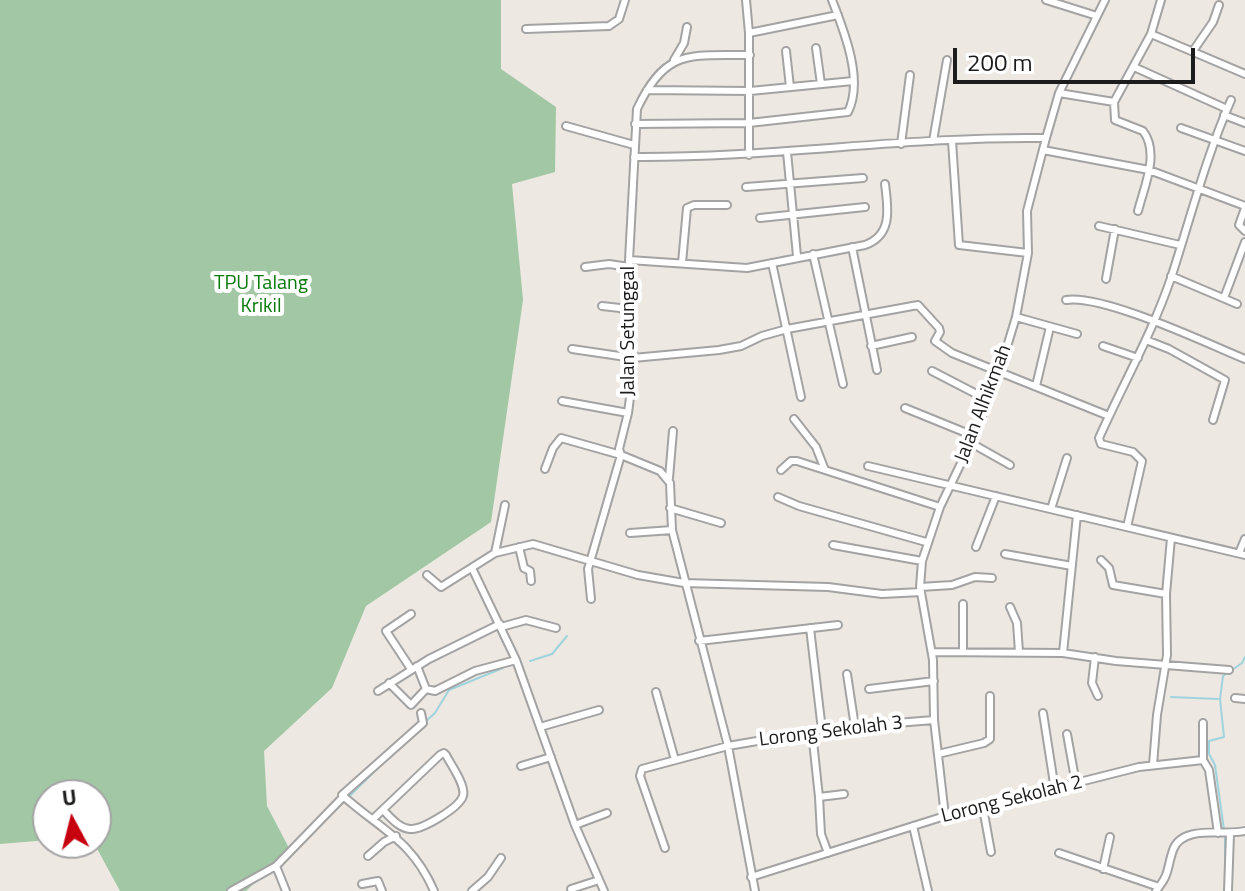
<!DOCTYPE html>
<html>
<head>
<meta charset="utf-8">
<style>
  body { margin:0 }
  #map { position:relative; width:1245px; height:891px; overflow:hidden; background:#ede8e1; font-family:"Titillium Web",sans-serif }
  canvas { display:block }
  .north { position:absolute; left:32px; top:779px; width:80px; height:80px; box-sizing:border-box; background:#fff; border:2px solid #a4a4a4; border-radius:50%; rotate:353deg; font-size:22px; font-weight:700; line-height:32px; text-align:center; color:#1c1c1c }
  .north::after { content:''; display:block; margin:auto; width:28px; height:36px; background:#c7000f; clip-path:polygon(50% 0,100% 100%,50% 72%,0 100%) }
  .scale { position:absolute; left:953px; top:48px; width:242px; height:36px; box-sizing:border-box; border:4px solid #1c1c1c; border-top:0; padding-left:10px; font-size:24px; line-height:28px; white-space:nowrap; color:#1c1c1c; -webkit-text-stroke:6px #fff; paint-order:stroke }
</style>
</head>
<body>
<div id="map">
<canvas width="1245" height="891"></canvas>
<div class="north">U</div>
<div class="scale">200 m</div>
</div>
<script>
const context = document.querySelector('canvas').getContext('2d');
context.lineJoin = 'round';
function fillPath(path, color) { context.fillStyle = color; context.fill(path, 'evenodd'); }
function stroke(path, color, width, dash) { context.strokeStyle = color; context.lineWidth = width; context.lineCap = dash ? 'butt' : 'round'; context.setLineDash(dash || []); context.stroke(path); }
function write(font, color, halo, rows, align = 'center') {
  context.font = font + ' "Titillium Web",sans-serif'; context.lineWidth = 8; context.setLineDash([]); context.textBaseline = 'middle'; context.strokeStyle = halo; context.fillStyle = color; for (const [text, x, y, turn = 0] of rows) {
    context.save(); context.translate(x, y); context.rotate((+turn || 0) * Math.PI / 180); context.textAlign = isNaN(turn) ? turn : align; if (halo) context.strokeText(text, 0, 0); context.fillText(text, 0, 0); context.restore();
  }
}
fillPath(new Path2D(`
  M0,0H501V69L556,107L555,172L512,184L523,300L491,522L366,606L332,688L264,751L267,806L290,850L246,891H120L94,843L96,795H48V840L0,844Z`), '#a1c7a4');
stroke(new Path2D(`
  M530,661L552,654L567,636
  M1232,670L1242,663L1245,657
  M1171,697L1218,699
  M425,722L435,713L449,690L503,668
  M305,840L389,757
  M1225,887V837L1215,765L1209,754V741L1224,737L1220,699L1223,676L1227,673
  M238,891L275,870`), '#9fd3dd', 2);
const minor = new Path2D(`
  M746,0L749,33V155
  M1046,0L1097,16
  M526,29L609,26L619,19L625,0
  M749,33L838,15
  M1151,34L1245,74
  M816,48L821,84
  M786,51L790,87
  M1193,51L1213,22L1219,5
  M750,55C691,56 666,47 637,109L629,260L633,374L628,413L619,449L621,455L660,471L670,483L672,530L728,746L755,891
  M674,60L684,43L687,27
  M1134,67L1227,109
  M647,90L750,91L853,81
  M1059,93L1114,102
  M1224,115L1245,123
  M635,124L749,123L848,112C864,80 844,31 832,0
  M566,126L634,145
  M1181,128L1245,151
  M933,141L947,60
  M952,141L959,245L1028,253
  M901,144L910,75
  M1043,150L1149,170L1245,206
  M787,152L797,256
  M634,157C772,158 909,136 1046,138
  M746,187L863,178
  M1245,208L1239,225L1245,231
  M1138,211C1144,187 1160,153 1143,131L1115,120L1114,102L1151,34L1161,0
  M760,218L865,207
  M1099,226L1180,245
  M852,247L877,370
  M813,254L843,384
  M629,260L747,268L865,245C893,235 888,208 885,184
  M682,263L687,208L694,205H727
  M772,263L801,397
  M585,267L609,264L629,267
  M1171,276L1237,304
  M1106,279L1115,229
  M1224,298L1245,242
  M1066,300C1103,294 1206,343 1245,359
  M602,306L620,308L630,314
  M1016,317L1077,334
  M1146,340L1169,349L1225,380L1213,420
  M871,346L912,337
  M1103,346L1138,358
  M572,349L633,358L719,350L741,346L762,336L787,329L918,305L939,328L940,332L935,341L952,353L1109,416
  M932,371L988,400
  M1036,386L1050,327
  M562,401L628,413
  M905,408L974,436
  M794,419L816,447L825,470
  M971,443L1010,465
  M868,466L1245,555
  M545,469L553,448L561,438L621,455L588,569L591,599
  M781,470L791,461H797L940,507
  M669,478L673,431
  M778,497L799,506L926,542
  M670,508L721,523
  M1051,509L1067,458
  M1127,527L1142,461L1133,452L1101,444L1099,438C1123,384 1153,332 1172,275C1191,216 1206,157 1231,100
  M630,533L672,530
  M833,545L922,561
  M519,547L524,568L530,571L531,581
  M976,547L996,496
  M495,553L505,505
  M1239,553L1245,539
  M1005,554L1072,566
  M1101,560L1109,568L1113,585L1166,594
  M472,568L516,660L575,825L604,891
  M427,575L441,587L495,553L533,544L638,575L684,583L828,587L882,594L921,592
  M920,587L952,585L975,577L992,578
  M1010,607L1017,623L1019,652
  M411,614L386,631L411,669
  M501,627L526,620L556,628
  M810,628L822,730
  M699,641L838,625
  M932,652L1063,653L1116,661L1229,670
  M963,652V604
  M1063,653L1077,515
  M1095,657L1092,683L1098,696
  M417,666L426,689
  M847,674L855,727
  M389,683L411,705L426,689L435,691L475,671L516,660
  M869,689L934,681
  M378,691L429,659L500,624
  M656,692L675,760
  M1235,698L1245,699
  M421,713L423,723L342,795C381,830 412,840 434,891
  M1043,713L1055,790
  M1203,723V760
  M540,727L599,710
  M812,732L819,797
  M1067,734L1076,784
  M938,754L984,743L990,739V696
  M1153,765L1157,715L1167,655L1166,594L1171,538
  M521,766L551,757
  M983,808L991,852
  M945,816L934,720L933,660L920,587L922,561L940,507L974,436L999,373L1016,317L1028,253L1027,211L1046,138L1059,93L1105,0
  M373,819L440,755L444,753L446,755C451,765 466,785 463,796C459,808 422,830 410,829C399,828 391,818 384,811
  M575,825L607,813
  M913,826L928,891
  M665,848L640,776L642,769L728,746L833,728L934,720
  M828,853L821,834L819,797L844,794
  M1059,853L1159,887
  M368,856L384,842L396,836
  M276,866L286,891
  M1103,869L1110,837
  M751,877L945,816L1139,767L1203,760L1209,770L1218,833
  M362,884L378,881L382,891
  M571,889L599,880
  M231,891L276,866L344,796
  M472,891L488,877L501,858
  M1156,891C1171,872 1166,870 1173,850C1182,824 1225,836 1245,831
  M1228,891L1230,834`);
stroke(minor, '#a3a3a3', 10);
stroke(minor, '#fff', 6);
write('20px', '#097a0a', '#fff', [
  ["TPU Talang",261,284],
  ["Krikil",261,307]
]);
write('20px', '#1c1c1c', '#fff', [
  ["Jalan Setunggal",629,331,-90],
  ["Jalan Alhikmah",984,404,-69],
  ["Lorong Sekolah 3",831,732,-7],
  ["Lorong Sekolah 2",1012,800,-14]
]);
</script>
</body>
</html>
